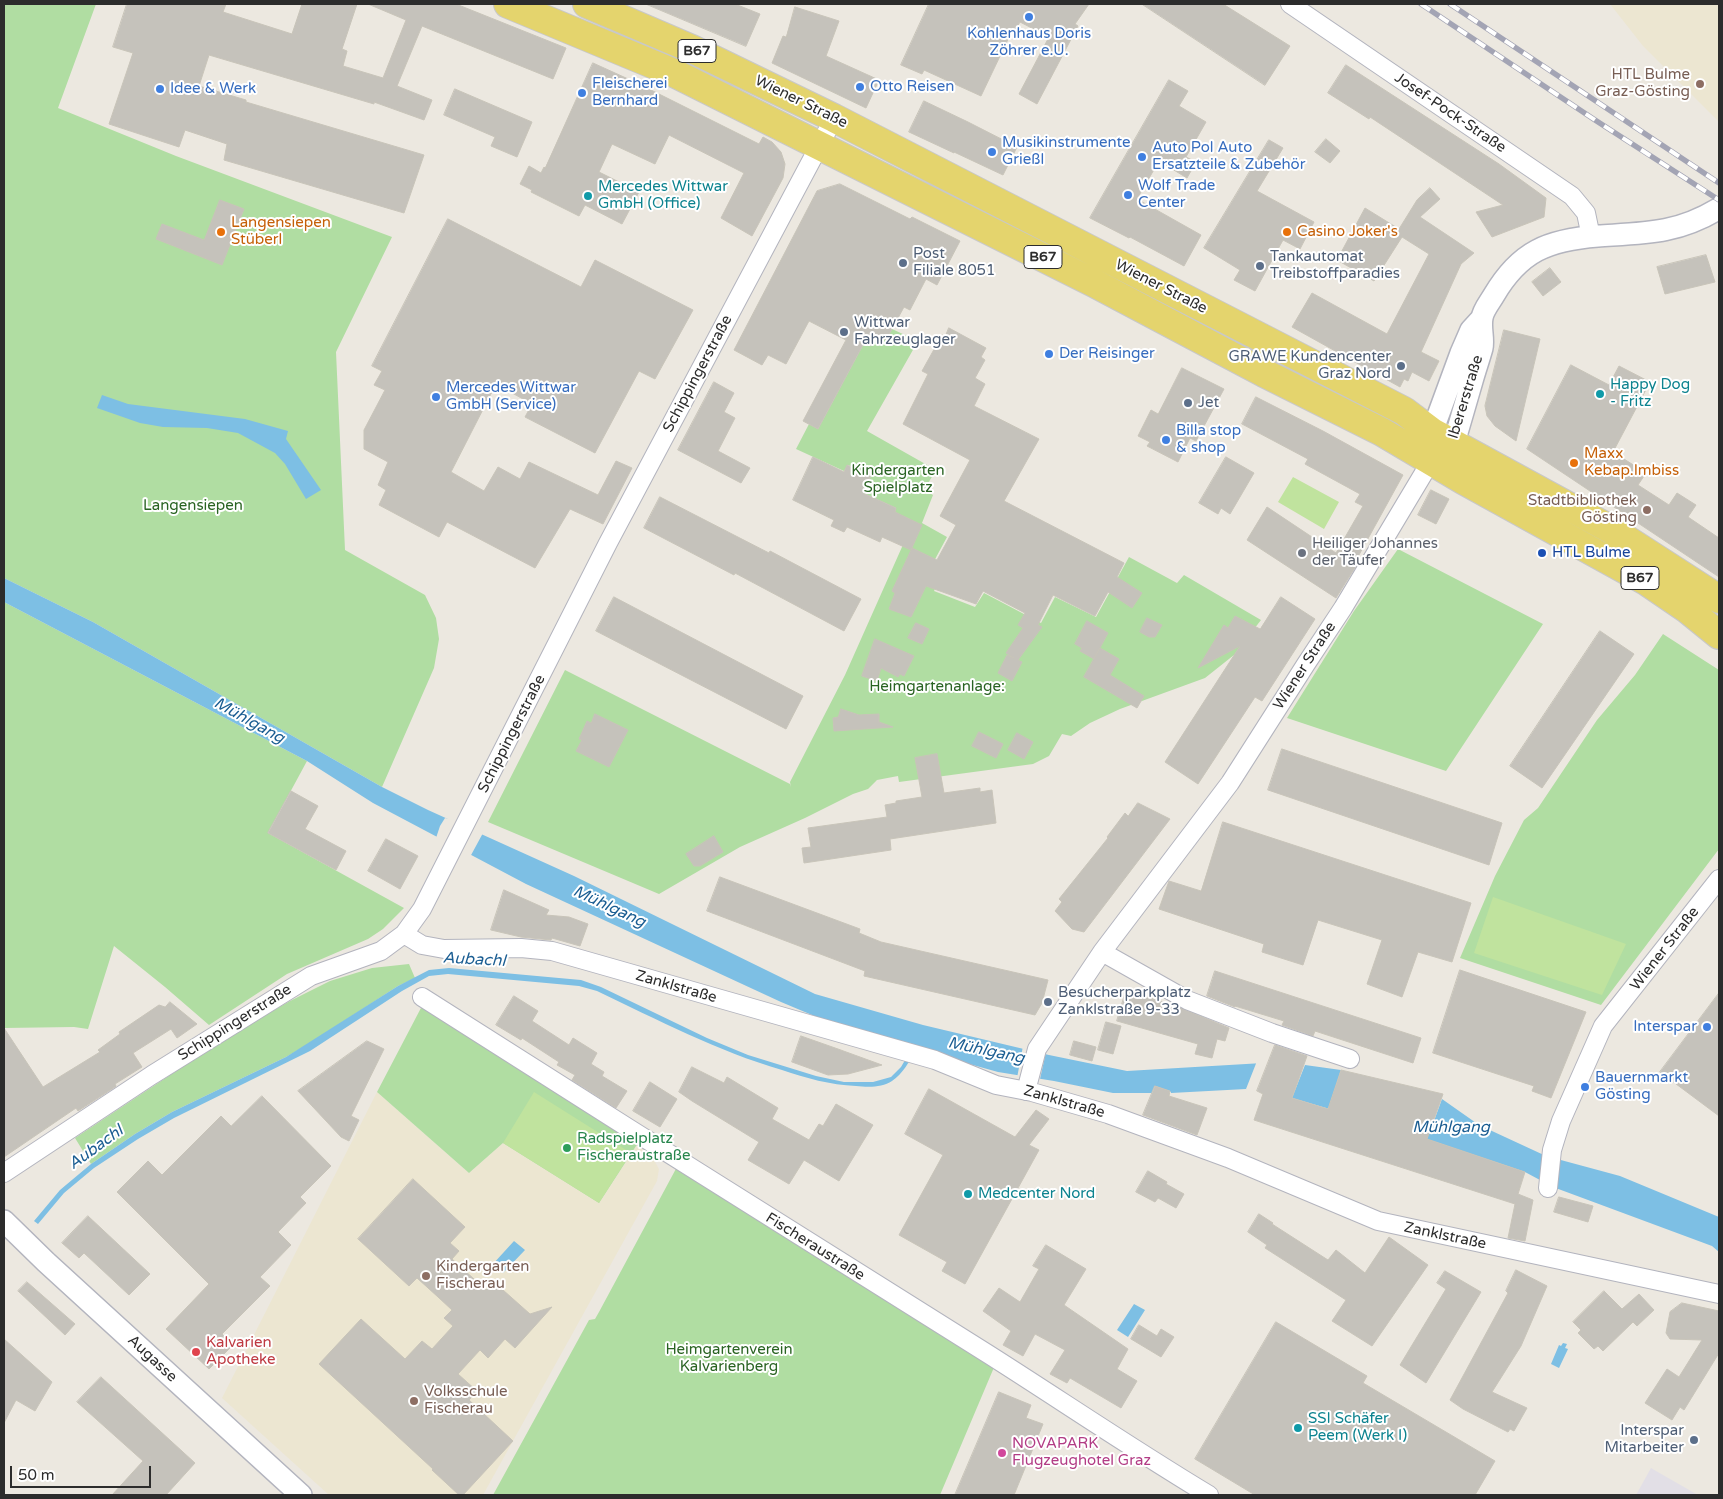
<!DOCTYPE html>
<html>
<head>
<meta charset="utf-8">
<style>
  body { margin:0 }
  #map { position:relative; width:1723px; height:1499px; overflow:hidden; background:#ece8e0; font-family:"Varela Round",sans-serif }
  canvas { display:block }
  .frame { position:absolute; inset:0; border:5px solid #2c2c2c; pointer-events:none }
  .scale { position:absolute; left:10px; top:1466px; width:141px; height:22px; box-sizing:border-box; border:2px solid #2c2c2c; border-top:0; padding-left:6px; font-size:15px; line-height:18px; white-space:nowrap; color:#2c2c2c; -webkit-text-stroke:4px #fff; paint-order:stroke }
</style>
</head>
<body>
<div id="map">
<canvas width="1723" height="1499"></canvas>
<div class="frame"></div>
<div class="scale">50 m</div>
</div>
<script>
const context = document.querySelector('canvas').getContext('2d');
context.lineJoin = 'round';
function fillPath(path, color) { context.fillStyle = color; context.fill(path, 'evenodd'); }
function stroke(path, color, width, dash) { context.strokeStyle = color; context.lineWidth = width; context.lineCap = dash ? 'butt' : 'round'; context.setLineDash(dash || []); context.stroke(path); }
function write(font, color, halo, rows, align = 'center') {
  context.font = font + ' "Varela Round",sans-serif'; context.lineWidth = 4; context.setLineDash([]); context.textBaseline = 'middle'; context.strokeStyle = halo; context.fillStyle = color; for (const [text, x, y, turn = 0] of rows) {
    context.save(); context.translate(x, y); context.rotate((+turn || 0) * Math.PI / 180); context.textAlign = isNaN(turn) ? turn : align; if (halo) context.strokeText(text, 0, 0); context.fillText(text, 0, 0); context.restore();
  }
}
fillPath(new Path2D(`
  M1651,1468L1656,1471L1698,1495H1636Z`), '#e2dfe6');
fillPath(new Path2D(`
  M1610,4H1719V122L1643,46Z
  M377,1092L469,1173L503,1143L599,1203L638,1143L649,1151L659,1169L657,1181L483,1495H329L222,1398Z`), '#ece6d1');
fillPath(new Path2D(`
  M4,4H96L58,108L176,156L392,237L336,352L345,550L425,595L436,618L439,639L434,668L382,787L93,622L4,578Z
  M892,329L918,341L867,431L936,470L924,490L933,495L922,523L947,537L933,563L945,567L934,591L975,607L984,593L1041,623L1055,597L1096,617L1129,557L1177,583L1184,575L1261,620L1234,655L1205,678L1120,709L1090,723L1071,736L1062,734L1049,756L1033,764L899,782L898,776L877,780L868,789L853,794L805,818L740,847L659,894L488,822L565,670L790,784L791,787L790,782L845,675L910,529L891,521L896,508L863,493L871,476L848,465L844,471L796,449L809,424L818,429L864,343L870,346L877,335L886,339Z
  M1398,549L1543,624L1446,771L1287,718L1354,611Z
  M4,602L307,761L268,833L404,908L383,929L368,939L287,974L209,1025L165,987L114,946L88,1029L74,1027L4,1028Z
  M1663,634L1719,670V849L1601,1005L1460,958L1495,876L1524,820L1538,808L1597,720L1635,675Z
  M409,964L415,978L398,986L307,1045L286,1057L172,1112L135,1134L91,1164L75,1138L232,1034L290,1001L330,981L372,968Z
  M422,1006L638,1143L599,1203L503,1143L469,1173L377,1092Z
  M678,1165L995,1365L940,1495H493L589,1320L595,1319L599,1312Z`), '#b0dda2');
fillPath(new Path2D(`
  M1293,477L1339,502L1324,529L1278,502Z
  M1493,897L1626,944L1602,995L1474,953Z
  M534,1092L631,1153L599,1203L503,1143Z`), '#c0e39e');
fillPath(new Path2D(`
  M102,395L128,404L245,419L288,431L286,439L321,490L306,499L285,464L275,453L238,433L207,428L163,427L140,423L97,408Z
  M4,578L93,622L382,787L428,810L574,876L815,994L923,1025L1049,1055L1127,1071L1263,1063L1257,1091L1246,1089L1171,1093V1092L1155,1086L1152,1093H1113L1054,1081L998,1072L937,1055L916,1051C909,1061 903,1074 892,1081C882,1088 867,1087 856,1086C830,1085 806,1078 782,1070C717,1051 658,1020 597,991L579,986L448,974L429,976L402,991L310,1051L174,1118L138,1139L94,1168L64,1193L38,1224L34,1221L60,1190L91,1164L135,1134L172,1112L286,1057L398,986L429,970L449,968L581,980L601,987L707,1038L748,1055L816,1076L844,1082H873L891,1077L901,1067L911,1050L824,1020L781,1002L526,884L373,803L307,761L4,602Z
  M1305,1065L1341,1070L1336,1086L1333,1110L1292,1098Z
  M1442,1099L1479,1125L1546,1156L1620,1176L1719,1217V1252L1712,1246L1553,1187L1525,1172L1419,1137L1424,1117L1434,1121Z
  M514,1241L525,1250L503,1273L493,1264Z
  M1134,1304L1145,1310L1128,1337L1117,1330Z
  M1563,1343L1567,1344L1565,1348L1568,1349L1559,1368L1551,1364L1559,1345L1561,1346Z`), '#7dbfe4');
fillPath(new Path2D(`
  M445,818L455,820L483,833L470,857L436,838L440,826Z
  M1023,1046L1046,1052L1040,1079L1034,1081L1017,1078Z
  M1257,1061L1268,1062L1257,1091L1259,1092L1258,1093H1252L1246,1089Z`), '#ece8e0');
const building = new Path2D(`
  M127,4H226L223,12L292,34L302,4H357L342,49L347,51L343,66L383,78L406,20L368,4H456L566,48L553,79L422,26L397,86L432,100L424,120L374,102V104L209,55L199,86L246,100V102L424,155L404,213L224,160L227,144L185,130L179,147L109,124L133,53L113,47Z
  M646,4H735L760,14L746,46Z
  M929,4H1089L1075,24L1078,26L1037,104L1019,94L1049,37L1020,22L1014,32L1012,31L981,96L924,70L922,74L901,65Z
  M1142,4H1223L1290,46L1265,85Z
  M795,7L839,21L826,56L879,80L866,108L772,63L783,36L786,37Z
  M593,63L637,83L759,144L763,137L772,142L781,152L785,164L783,178L752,236L721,218L744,173L669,135L655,164L612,144L599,172L639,192L622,224L585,205L579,216L531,192L532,190L520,184L529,166L541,173L544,167L545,168Z
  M1346,65L1499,164L1546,198L1544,217L1492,237L1476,212L1503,205L1370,117L1369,119L1328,93Z
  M1169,80L1188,91L1179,106L1206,122L1186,157L1196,162L1187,178L1159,161L1137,199L1201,235L1184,266L1130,237L1129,238L1090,218Z
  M455,89L532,122L517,157L491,146L495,137L444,115Z
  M924,101L968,122L1017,147L1003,175L954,152V153L909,132Z
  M1326,139L1340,151L1330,163L1315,152Z
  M1269,140L1283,148L1257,191L1314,222L1300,249L1283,240L1255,291L1234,280L1240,270L1204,248Z
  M840,184L910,219L912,217L960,241L937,285L926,279L910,310L904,307L886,340L877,335L871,346L864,343L818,429L803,421L846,340L809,321L786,364L768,355L762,365L734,350L817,191Z
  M1430,188L1440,199L1420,217L1474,253L1461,264L1421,352L1439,361L1429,381L1412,372L1408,381L1404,379L1400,387L1292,327L1312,293L1387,334L1429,254L1402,237L1374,281L1337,260L1365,208L1399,229L1417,200Z
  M220,200L244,209L222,265L156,239L162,224L204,240Z
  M448,219L581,287L595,260L693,310L655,379L639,371L595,453L525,417L532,404L496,384L451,472L484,491L498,467L520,479L529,462L598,495L616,461L632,468L603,524L570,509L535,568L447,522L439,537L379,505L386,490L378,485L388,462L364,449V430L385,390L374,385L382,371L372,366Z
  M1706,255L1715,282L1665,294L1657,267Z
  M1550,268L1561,282L1543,296L1532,282Z
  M949,328L986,348L981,357L985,360L975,378L985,384L974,406L1039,439L1004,501L1124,563L1117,577L1142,593L1132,608L1108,592L1095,616L1053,595L1038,625L1042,627L1018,660L1022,662L1012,681L998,673L1007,655L1014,658L1006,653L1023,628L1018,625L1025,613L983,591L976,604L926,586L911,617L889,609L895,593L892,591L912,548L937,560L956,525L940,516L970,460L903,424L928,374L922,371L942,335L945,336Z
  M1504,330L1540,339L1516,441L1495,426L1487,416L1485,406Z
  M1571,365L1609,385L1619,366L1650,382L1613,452L1646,473L1638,485L1669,505L1677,493L1696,505L1688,517L1719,538V577L1527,449Z
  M1182,368L1224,389L1196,441L1190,438L1178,462L1147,446L1150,442L1138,436L1151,410L1158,414Z
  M714,382L734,393L724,412L735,418L718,451L750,468L741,483L678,450Z
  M1256,397L1323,431L1403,475L1354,564L1356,566L1336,598L1247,540L1267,507L1336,553L1363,506L1355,502L1360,494L1305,464L1308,459L1242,424Z
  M813,457L844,472L847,465L871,476L863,493L896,508L895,512L922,525L911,550L882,537L880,542L847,527L844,532L831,526L834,520L793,500Z
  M1226,457L1254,473L1230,514L1221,508L1218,514L1199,503Z
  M1431,490L1449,499L1436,524L1418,515Z
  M660,497L769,553L770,551L861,599L844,631L735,573L734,575L644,528Z
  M614,597L803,696L786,729L596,631Z
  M1281,597L1315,619L1262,701L1255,697L1198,784L1165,762L1240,646L1198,668L1224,625L1228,628L1235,616L1260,629Z
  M1147,618L1162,625L1155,637H1149L1140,632Z
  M1087,621L1108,633L1094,659L1080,651L1082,648L1075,644Z
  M916,623L929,629L922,644L908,638Z
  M1600,631L1634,654L1542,788L1510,766Z
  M875,639L914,656L904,676L900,674L898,677L881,668L877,681L862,676Z
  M1100,648L1119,659L1110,675L1144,696L1137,708L1084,677Z
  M841,709L859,715L879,714V722L893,727L834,731L833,718L838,717Z
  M595,714L628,730L609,767L576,751L582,740L579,739L587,721L591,723Z
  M979,732L1003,744L996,758L972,746Z
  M1017,733L1033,742L1024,759L1008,750Z
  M1282,749L1502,823L1489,865L1268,790Z
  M937,754L944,793L980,788V792L992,790L996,823L890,839L891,850L804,863L802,848L811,847L808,828L887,817L885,805L896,803V801L922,797L915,758Z
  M291,791L318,806L305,829L346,851L336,870L268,833Z
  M1138,803L1170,819L1084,932L1072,929L1055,911L1062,902L1059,899L1108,838L1107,837L1125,813L1128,816Z
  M1223,822L1471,903L1452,962L1418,952L1402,997L1367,984L1382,940L1318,920L1303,965L1262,952L1264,944L1159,909L1169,881L1201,891Z
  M714,836L723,852L700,866H694L686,854Z
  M386,839L418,856L400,889L368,871Z
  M720,877L860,929L859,933L881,942L1048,980L1042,1003L1035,1015L864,976L865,971L707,911Z
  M504,890L549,910L546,915L569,917L588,924L580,946L552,938L551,940L521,937L491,930Z
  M1460,970L1586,1012L1551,1098L1532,1091L1534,1086L1433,1053Z
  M1215,971L1421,1038L1413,1063L1315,1031L1313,1036L1282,1025L1284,1021L1235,1006V1007L1207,996Z
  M1126,991L1174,1005L1229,1028L1225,1041L1217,1039L1212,1058L1195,1054L1198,1044L1117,1021Z
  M1719,993V1116L1660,1072Z
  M514,996L538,1011L532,1021L569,1045L573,1038L597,1053L591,1064L604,1072L602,1076L627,1091L616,1108L572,1080L575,1075L557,1065L559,1062L522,1038L521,1040L496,1025Z
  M170,1002L197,1024L177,1038L171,1029L133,1053L142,1067L115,1084L116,1086L115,1087L78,1111L76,1108L4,1157V1028L43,1087L100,1052L98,1050L120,1034L119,1032L159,1005L165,1007Z
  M1106,1022L1121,1026L1113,1054L1098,1050Z
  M801,1036L838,1049L882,1065L848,1074L828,1075L792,1062Z
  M367,1041L384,1049L351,1116L359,1120L349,1141L341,1137L298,1091Z
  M1074,1041L1096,1047L1092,1061L1070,1055Z
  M1275,1045L1307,1056L1292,1098L1328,1109L1341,1070L1443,1094L1427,1139L1525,1172L1518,1194L1533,1200L1525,1241L1508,1238L1515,1204L1254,1120L1263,1094L1257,1091Z
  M692,1067L724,1083L727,1077L778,1108L772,1119L809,1140L819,1124L823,1126L836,1104L873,1125L839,1181L804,1160L789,1184L748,1160L759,1142L692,1101L679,1092Z
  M650,1082L677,1099L660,1127L633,1111Z
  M1155,1086L1170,1091L1169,1096L1207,1108L1197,1135L1143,1115Z
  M929,1089L1015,1137L1036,1110L1049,1119L1029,1145L1039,1150L965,1284L942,1271L947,1262L899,1235L943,1155L905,1134Z
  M262,1096L331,1166L300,1197L306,1203L278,1232L291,1245L260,1277L270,1286L222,1334L233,1345L209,1369L166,1329L209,1284L117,1192L148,1161L162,1175L221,1116L231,1126Z
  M1148,1171L1167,1182L1166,1184L1184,1194L1176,1208L1158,1198L1155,1202L1136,1192Z
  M413,1179L465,1227L450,1243L459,1251L452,1259L486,1290L494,1282L530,1314L552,1307L515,1348L505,1339L488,1358L480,1350L458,1374L477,1391L469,1400L513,1441L463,1495H459L432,1470L433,1469L319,1364L361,1319L405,1359L422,1341L432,1349L453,1326L444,1318L452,1310L438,1297L417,1278L409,1286L358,1239Z
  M1559,1197L1593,1206L1588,1222L1554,1212Z
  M1259,1214L1273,1223L1272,1224L1328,1260L1336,1250L1365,1273L1389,1237L1428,1265L1372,1346L1332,1321L1346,1300L1265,1248L1267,1245L1248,1232Z
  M88,1216L150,1274L129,1295L84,1253L79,1258L62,1243Z
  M1046,1245L1086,1269L1064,1305L1128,1349L1117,1369L1137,1381L1121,1408L1070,1378L1067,1383L1050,1374L1065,1350L1035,1334L1023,1356L1003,1345L1011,1331L983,1311L999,1288L1020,1302L1039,1269L1033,1266Z
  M1516,1270L1547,1286L1521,1346L1492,1392L1527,1408L1514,1431L1510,1429L1508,1432L1463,1409L1450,1400L1508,1293L1506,1291Z
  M1445,1271L1481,1292L1426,1383L1400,1365L1446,1289L1437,1283Z
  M27,1282L75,1324L65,1335L18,1291Z
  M1604,1291L1622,1309L1639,1294L1654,1310L1637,1326L1633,1322L1603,1351L1598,1346L1594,1349L1578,1333L1581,1330L1573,1322Z
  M1682,1303L1719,1311V1353L1684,1410L1680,1407L1672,1420L1645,1403L1667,1369L1679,1377L1702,1340L1670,1339L1666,1333L1670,1312Z
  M1276,1322L1367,1376L1363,1383L1495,1461L1475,1495H1255L1195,1459Z
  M1139,1325L1157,1336L1161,1329L1174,1337L1161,1357L1131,1339Z
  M4,1339L52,1382L35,1411L16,1400L4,1423Z
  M101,1377L195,1463L166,1495H112L143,1461L77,1402Z
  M999,1392L1031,1405L1026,1418L1043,1424L1014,1495H955Z`);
fillPath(building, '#c5c2bb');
stroke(building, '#c8c4b9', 1);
const minor = new Path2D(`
  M1290,4L1572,196L1586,213L1591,237
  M404,934L422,945L444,949L521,948L552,951L935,1060L996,1085L1032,1092L1108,1114L1228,1158L1378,1221L1719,1294
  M1102,952L1187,1000L1272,1033L1350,1059
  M422,997C610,1117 799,1236 988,1354C1062,1401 1134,1450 1209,1495
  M1026,1091L1037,1049L1102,952L1230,783L1306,664L1343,608L1431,461
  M4,1173L152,1075L311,976L381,951L404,934L422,909L608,543L834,118
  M1548,1188L1552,1150L1561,1121L1603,1026L1719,879`);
const tertiary = new Path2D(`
  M1432,446V432L1461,353L1471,330L1482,318
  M1441,453L1454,443C1460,422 1466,402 1472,381C1475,370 1479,359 1482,348C1484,339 1480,328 1482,318C1483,310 1490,302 1494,295C1520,251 1548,240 1598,236C1645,233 1676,234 1718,209
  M4,1221L46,1262L301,1495`);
const primary = new Path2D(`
  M508,4L674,73L1092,282L1264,373L1382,432L1463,480L1646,581L1687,609L1719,635
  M587,4L692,49L834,118L1404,411L1432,432L1612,530L1719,599`);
stroke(minor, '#b3b4be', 20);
stroke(tertiary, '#b3b4be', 24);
stroke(primary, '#c8c8c8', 30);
stroke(minor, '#fff', 18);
stroke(tertiary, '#fff', 21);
stroke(primary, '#e4d46d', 28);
const rail = new Path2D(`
  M1421,4L1595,120L1719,200
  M1450,4L1719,183`);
stroke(rail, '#a3a4b4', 5.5);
stroke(rail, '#fff', 4, [11]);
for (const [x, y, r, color] of [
  [1029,17,5,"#3f7fe0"],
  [1700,84,5,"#8d6e63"],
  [860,87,5,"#3f7fe0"],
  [160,89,5,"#3f7fe0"],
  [582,93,5,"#3f7fe0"],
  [992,152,5,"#3f7fe0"],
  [1142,157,5,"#3f7fe0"],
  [1128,195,5,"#3f7fe0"],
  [588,196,5,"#0f9aa8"],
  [221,232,5,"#e8710a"],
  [1287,232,5,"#e8710a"],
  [903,263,5,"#5c6f8a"],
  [1260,266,5,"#5c6f8a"],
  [844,332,5,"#5c6f8a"],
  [1049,354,5,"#3f7fe0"],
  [1401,366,5,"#5c6f8a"],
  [1600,394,5,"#0f9aa8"],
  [436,397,5,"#3f7fe0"],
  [1188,403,5,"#5c6f8a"],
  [1166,440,5,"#3f7fe0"],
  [1574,463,5,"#e8710a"],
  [1647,510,5,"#8d6e63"],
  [1302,553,5,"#6b7280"],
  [1542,553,5,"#1a4fb4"],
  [1048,1002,5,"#5c6f8a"],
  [1707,1027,5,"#3f7fe0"],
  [1585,1087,5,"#3f7fe0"],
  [567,1148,5,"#2e9e5b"],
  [968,1194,5,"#0f9aa8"],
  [426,1276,5,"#8d6e63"],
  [196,1352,5,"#e0444e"],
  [414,1401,5,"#8d6e63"],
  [1298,1428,5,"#0f9aa8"],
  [1694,1440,5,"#5c6f8a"],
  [1002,1453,5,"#d1479c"]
]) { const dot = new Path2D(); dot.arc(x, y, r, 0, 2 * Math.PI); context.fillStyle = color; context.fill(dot); stroke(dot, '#fff', 2); }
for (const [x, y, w] of [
  [697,51,38],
  [1043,257,38],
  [1640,578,38]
]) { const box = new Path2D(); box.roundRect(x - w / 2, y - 11.5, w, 23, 4); context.fillStyle = '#fff'; context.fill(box); stroke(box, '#2c2c2c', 1); }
write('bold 14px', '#2c2c2c', null, [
  ["B67",697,51],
  ["B67",1043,257],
  ["B67",1640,578]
]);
write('15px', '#366cbe', '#fff', [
  ["Kohlenhaus Doris",1029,34,"center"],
  ["Zöhrer e.U.",1029,51,"center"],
  ["Fleischerei",592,84],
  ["Bernhard",592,101],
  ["Otto Reisen",870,87],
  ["Idee & Werk",170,89],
  ["Musikinstrumente",1002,143],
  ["Grießl",1002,160],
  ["Auto Pol Auto",1152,148],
  ["Ersatzteile & Zubehör",1152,165],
  ["Wolf Trade",1138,186],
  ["Center",1138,203],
  ["Der Reisinger",1059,354],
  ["Mercedes Wittwar",446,388],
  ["GmbH (Service)",446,405],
  ["Billa stop",1176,431],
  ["& shop",1176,448],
  ["Interspar",1697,1027,"right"],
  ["Bauernmarkt",1595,1078],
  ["Gösting",1595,1095]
], 'left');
write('15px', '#785e54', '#fff', [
  ["HTL Bulme",1690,75],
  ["Graz-Gösting",1690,92],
  ["Stadtbibliothek",1637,501],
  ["Gösting",1637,518],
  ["Kindergarten",436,1267,"left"],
  ["Fischerau",436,1284,"left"],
  ["Volksschule",424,1392,"left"],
  ["Fischerau",424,1409,"left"]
], 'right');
write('15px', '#2c2c2c', '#fff', [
  ["Wiener Straße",801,102,26],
  ["Josef-Pock-Straße",1450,113,34],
  ["Wiener Straße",1161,287,27],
  ["Schippingerstraße",698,374,-62],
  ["Ibererstraße",1466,397,-73],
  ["Wiener Straße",1305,666,-57],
  ["Schippingerstraße",512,734,-63],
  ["Wiener Straße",1665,949,-52],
  ["Zanklstraße",676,987,16],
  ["Schippingerstraße",235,1023,-32],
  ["Zanklstraße",1064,1102,16],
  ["Zanklstraße",1445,1236,12],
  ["Fischeraustraße",815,1247,32],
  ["Augasse",152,1359,43]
]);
write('15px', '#0d838f', '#fff', [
  ["Mercedes Wittwar",598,187],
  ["GmbH (Office)",598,204],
  ["Happy Dog",1610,385],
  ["- Fritz",1610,402],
  ["Medcenter Nord",978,1194],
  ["SSI Schäfer",1308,1419],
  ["Peem (Werk I)",1308,1436]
], 'left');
write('15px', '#c56008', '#fff', [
  ["Langensiepen",231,223],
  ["Stüberl",231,240],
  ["Casino Joker's",1297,232],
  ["Maxx",1584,454],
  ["Kebap.Imbiss",1584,471]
], 'left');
write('15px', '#4e5e75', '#fff', [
  ["Post",913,254],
  ["Filiale 8051",913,271],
  ["Tankautomat",1270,257],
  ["Treibstoffparadies",1270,274],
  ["Wittwar",854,323],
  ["Fahrzeuglager",854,340],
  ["GRAWE Kundencenter",1391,357,"right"],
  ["Graz Nord",1391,374,"right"],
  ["Jet",1198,403],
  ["Besucherparkplatz",1058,993],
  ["Zanklstraße 9-33",1058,1010],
  ["Interspar",1684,1431,"right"],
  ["Mitarbeiter",1684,1448,"right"]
], 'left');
write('15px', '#296322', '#fff', [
  ["Kindergarten",898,471],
  ["Spielplatz",898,488],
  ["Langensiepen",193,506],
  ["Heimgartenanlage:",937,687],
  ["Heimgartenverein",729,1350],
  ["Kalvarienberg",729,1367]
]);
write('15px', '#5b616d', '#fff', [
  ["Heiliger Johannes",1312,544],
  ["der Täufer",1312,561]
], 'left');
write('15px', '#164399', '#fff', [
  ["HTL Bulme",1552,553]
], 'left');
write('15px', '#27864d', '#fff', [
  ["Radspielplatz",577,1139],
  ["Fischeraustraße",577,1156]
], 'left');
write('15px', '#be3a42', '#fff', [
  ["Kalvarien",206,1343],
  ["Apotheke",206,1360]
], 'left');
write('15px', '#b23c85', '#fff', [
  ["NOVAPARK",1012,1444],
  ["Flugzeughotel Graz",1012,1461]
], 'left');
write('italic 16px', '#1a5d92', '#fff', [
  ["Mühlgang",249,721,29],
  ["Mühlgang",609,907,25],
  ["Aubachl",474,960,3],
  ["Mühlgang",986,1051,12],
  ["Mühlgang",1451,1128],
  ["Aubachl",96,1148,-36]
]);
</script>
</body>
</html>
